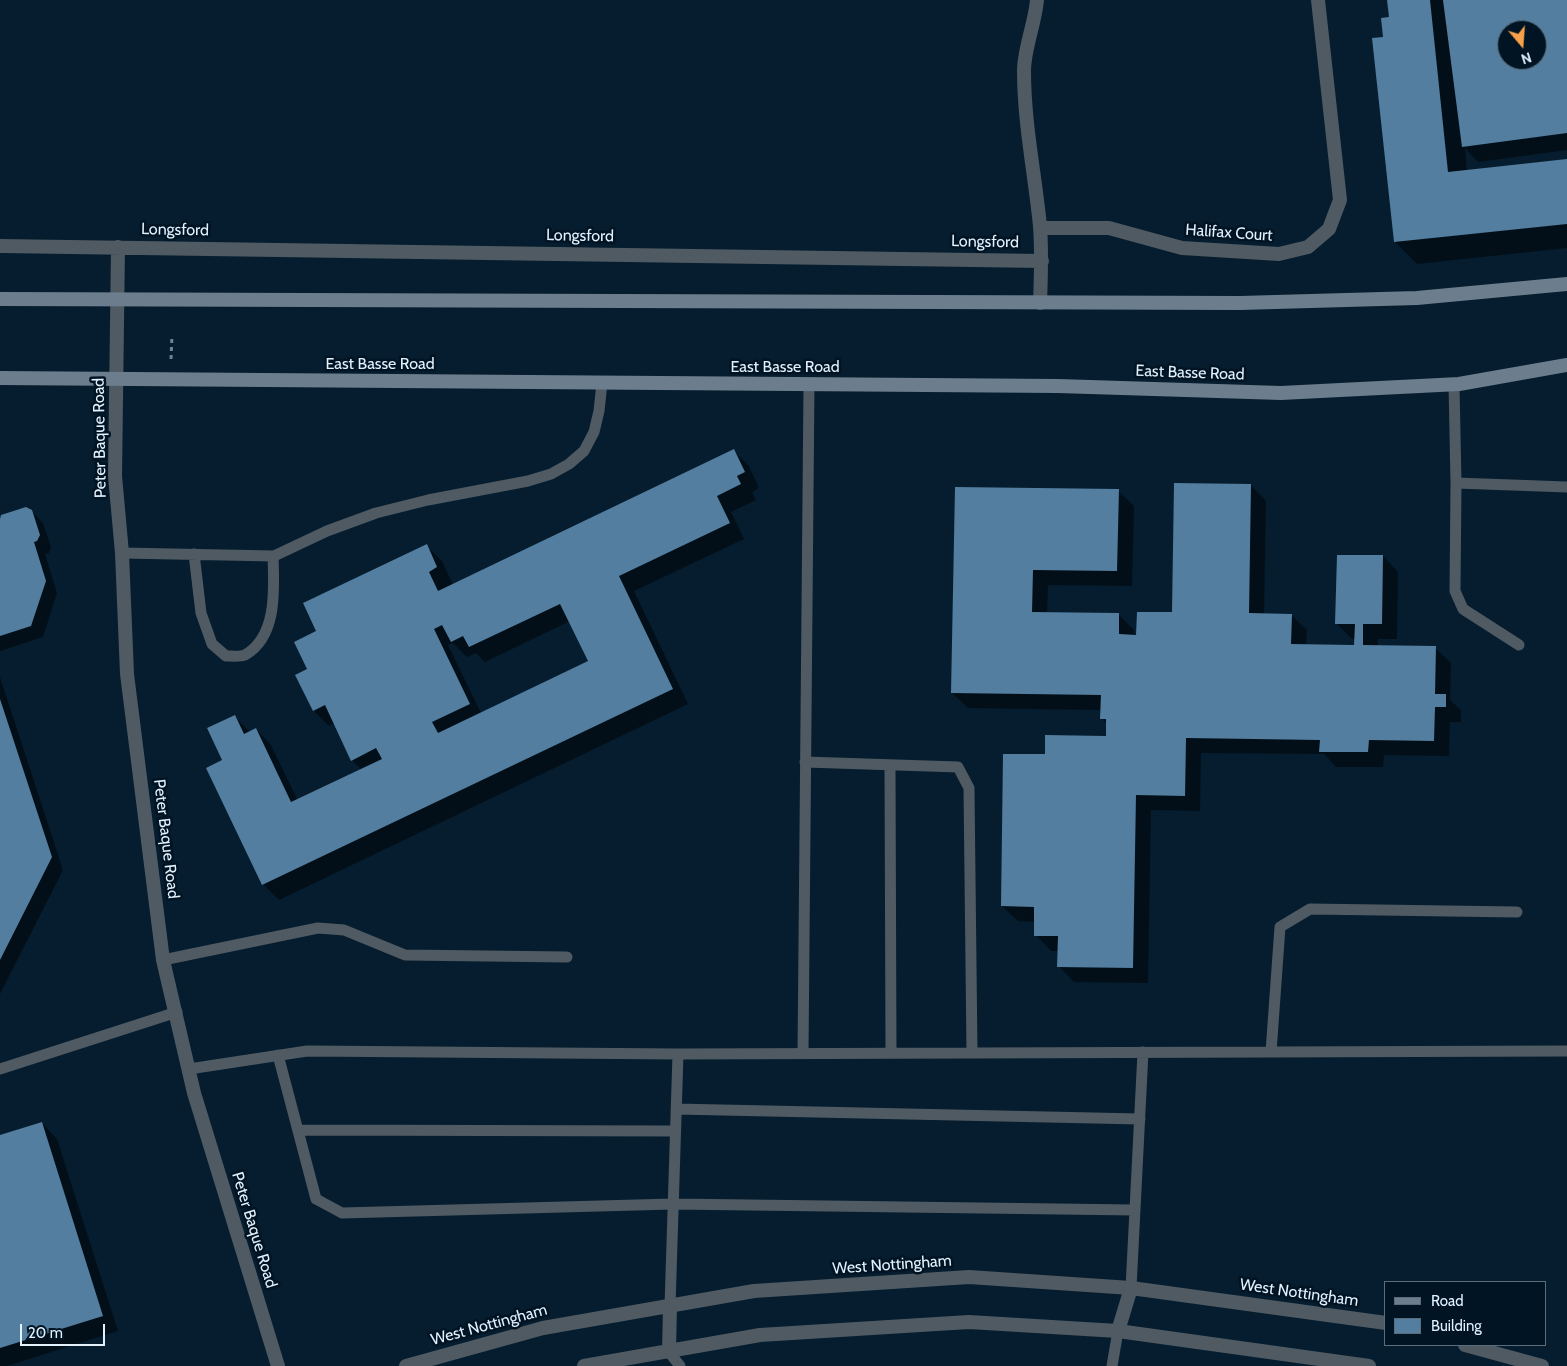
<!DOCTYPE html>
<html>
<head>
<meta charset="utf-8">
<style>
  body { margin:0 }
  #map { position:relative; width:1567px; height:1366px; overflow:hidden; background:#051d2e; font-family:Cabin,sans-serif }
  canvas { display:block }
  .legend { position:absolute; left:1384px; top:1281px; width:162px; height:65px; box-sizing:border-box; background:#001424; border:1px solid #5b6c7b; margin:0; padding:6px 9px; list-style:none; font-size:15px; color:#e3f1fd }
  .legend li { display:flex; align-items:center; gap:10px; height:25px }
  .legend b { width:25px; border:1px solid #5b6c7b }
  .north { position:absolute; left:1497px; top:20px; width:50px; height:50px; box-sizing:border-box; background:#001424; border:1px solid #5b6c7b; border-radius:50%; rotate:162deg; font-size:14px; font-weight:700; line-height:20px; text-align:center; color:#e3f1fd }
  .north::after { content:''; display:block; margin:auto; width:18px; height:22px; background:#f8a14a; clip-path:polygon(50% 0,100% 100%,50% 72%,0 100%) }
  .scale { position:absolute; left:20px; top:1324px; width:85px; height:22px; box-sizing:border-box; border:2px solid #e3f1fd; border-top:0; padding-left:6px; font-size:15px; line-height:18px; white-space:nowrap; color:#e3f1fd; -webkit-text-stroke:4px #001424; paint-order:stroke }
</style>
</head>
<body>
<div id="map">
<canvas width="1567" height="1366"></canvas>
<ul class="legend">
<li><b style="height:6px;background:#6c7e8d"></b>Road</li>
<li><b style="height:14px;background:#537e9f"></b>Building</li>
</ul>
<div class="north">N</div>
<div class="scale">20 m</div>
</div>
<script>
const context = document.querySelector('canvas').getContext('2d');
context.lineJoin = 'round';
function fillPath(path, color) { context.fillStyle = color; context.fill(path, 'evenodd'); }
function stroke(path, color, width, dash) { context.strokeStyle = color; context.lineWidth = width; context.lineCap = dash ? 'butt' : 'round'; context.setLineDash(dash || []); context.stroke(path); }
function write(font, color, halo, rows, align = 'center') {
  context.font = font + ' Cabin,sans-serif'; context.lineWidth = 5; context.setLineDash([]); context.textBaseline = 'middle'; context.strokeStyle = halo; context.fillStyle = color; for (const [text, x, y, turn = 0] of rows) {
    context.save(); context.translate(x, y); context.rotate((+turn || 0) * Math.PI / 180); context.textAlign = isNaN(turn) ? turn : align; if (halo) context.strokeText(text, 0, 0); context.fillText(text, 0, 0); context.restore();
  }
}
fillPath(new Path2D(`
  M1388,0H1567V150L1478,162L1465,148L1467,171L1567,161V248L1417,264L1395,242L1384,38L1390,18ZM1507,30H1537V60H1507Z
  M734,451L749,466L759,488L752,492L756,500L731,512L744,539L634,591L688,704L279,900L263,884L224,760L234,716L250,732L256,729L271,745L298,801L362,770L352,760L335,723L329,726L314,711L309,669L318,632L426,546L442,561L453,585ZM570,621L590,661L481,713L448,645L453,643L467,657L476,653L485,662Z
  M1251,485L1266,501L1264,615H1291L1307,630L1306,646L1356,647V639H1352L1336,623L1383,556L1398,572L1397,639H1378V647L1435,648L1451,663L1450,700L1461,710V722H1450L1449,756L1384,755L1383,767H1336L1324,754L1201,753L1200,811L1151,810L1148,983L1074,982L1059,966V951H1051L1036,935V922L1018,921L1002,906L1046,755L1107,737V724L1101,718V710L968,708L952,693L956,489L1118,491L1134,506L1132,586L1048,585L1047,614L1119,615L1134,630V636H1137L1174,614Z
  M31,511L43,523L51,547L49,553L45,554L57,593L43,637L0,651V522Z
  M0,677L63,870L0,994Z
  M42,1123L57,1139L118,1331L7,1366H0V1136Z`), '#0007');
fillPath(new Path2D(`
  M1387,0H1430L1448,172L1567,159V224L1394,242L1372,38L1383,37L1381,18L1389,17Z
  M1443,0H1567V133L1462,147ZM1507,30H1537V60H1507Z
  M734,449L745,472L737,476L741,484L717,496L730,523L619,576L673,689L262,885L206,768L222,760L207,728L235,715L244,734L256,728L291,802L382,759L376,748L351,761L325,705L313,711L295,675L307,669L294,642L316,631L303,603L427,544L437,567L429,572L438,591ZM560,604L588,661L438,733L432,722L470,704L434,629L442,625L451,642L463,636L469,647Z
  M1174,483L1251,484L1249,613L1292,614L1291,644L1354,645L1355,624H1335L1337,555H1383L1382,624H1363V645L1436,646L1435,694H1446V707H1435L1434,741L1369,740L1368,752H1319L1320,740L1186,738L1185,796L1136,795L1133,968L1057,967L1058,936H1034V907L1001,906L1003,754H1045V735L1106,736V719H1100L1101,695L951,693L955,487L1119,489L1117,571L1033,570L1032,612L1119,613V634L1136,635L1137,612H1172Z
  M26,507L32,510L40,535L37,541L34,542L46,581L31,626L0,636V519L1,515Z
  M0,699L52,857L0,960Z
  M42,1122L103,1316L0,1348V1135Z`), '#537e9f');
stroke(new Path2D(`
  M171,359L172,335`), '#6f8291', 3, [4, 4]);
stroke(new Path2D(`
  M1454,384L1456,483L1567,487
  M1456,483L1455,591L1463,609L1519,645
  M122,553L274,556L327,531L376,513L428,500L528,481L551,474L569,464L584,451L594,432L599,411L602,383
  M194,554L201,613L212,644L226,656C232,656 240,657 245,655C278,636 274,588 273,556
  M805,762L958,767L969,788L972,1053
  M890,765L891,1053
  M163,960L318,928L344,930L405,955L567,957
  M1271,1052L1280,927L1310,909L1517,912
  M803,1053L809,384
  M278,1055L316,1199L342,1213L673,1204L1135,1210
  M0,1069L177,1012
  M189,1069L307,1051L678,1054L1567,1051
  M676,1109L1140,1119
  M298,1130L675,1131
  M1131,1288L1143,1052
  M670,1306L678,1054
  M669,1352L680,1366
  M1112,1366L1118,1331`), '#4f5a63', 11);
stroke(new Path2D(`
  M1037,0C1035,24 1024,48 1024,71C1024,123 1035,175 1040,226C1042,252 1041,277 1040,303
  M1040,228H1109L1182,248L1279,254L1308,247L1329,229L1340,200L1318,0
  M0,246L1042,261
  M118,247L115,476L122,553L127,674L163,960L194,1093L278,1366
  M1118,1331L1131,1288
  M1465,1345L1542,1366
  M669,1352L670,1306
  M406,1366L543,1328L754,1291L969,1277L1131,1288L1386,1323
  M584,1366L760,1335L969,1322L1118,1331L1369,1366`), '#4f5a63', 14);
stroke(new Path2D(`
  M0,299L1240,303L1417,298L1567,284
  M0,378L1058,386L1281,393L1459,384L1567,365`), '#6c7e8d', 14);
write('16px', '#e3f1fd', '#001424', [
  ["Longsford",175,230,1],
  ["Halifax Court",1229,233,4],
  ["Longsford",580,236,1],
  ["Longsford",985,242,1],
  ["East Basse Road",380,364],
  ["East Basse Road",785,367],
  ["East Basse Road",1190,373,2],
  ["Peter Baque Road",100,438,-91],
  ["Peter Baque Road",166,839,83],
  ["Peter Baque Road",254,1230,73],
  ["West Nottingham",892,1265,-4],
  ["West Nottingham",1299,1293,8],
  ["West Nottingham",489,1325,-15]
]);
</script>
</body>
</html>
